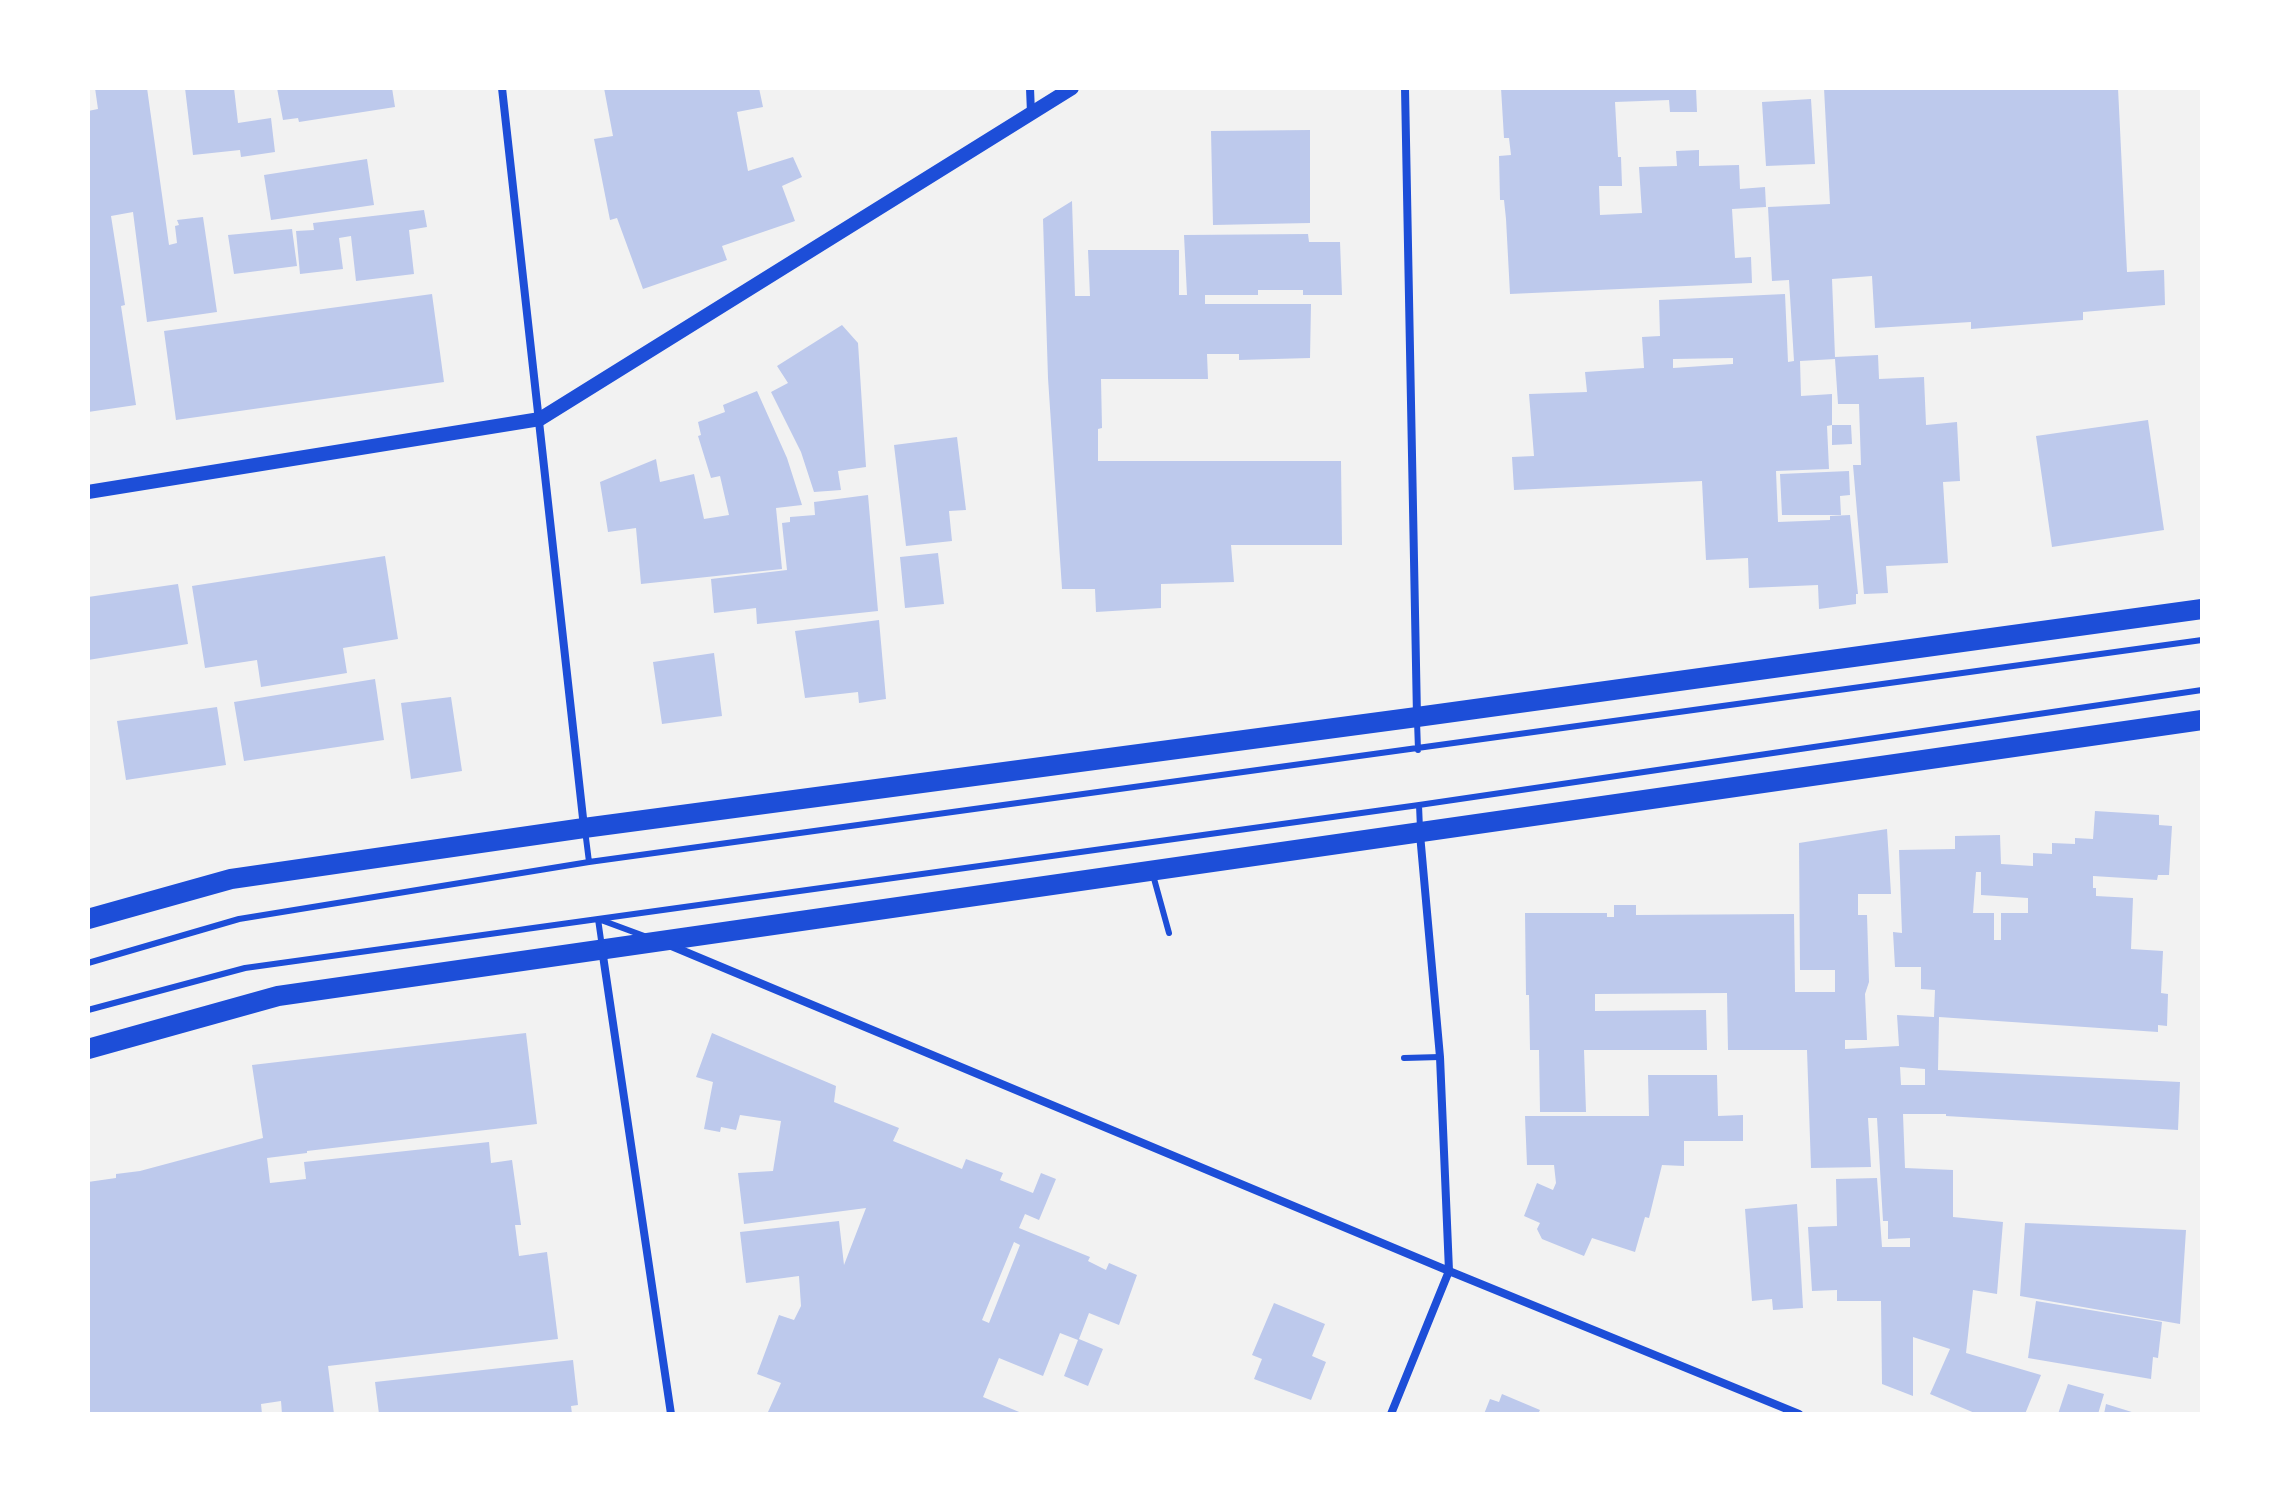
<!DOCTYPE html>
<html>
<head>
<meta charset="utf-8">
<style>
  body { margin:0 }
  #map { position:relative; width:2290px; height:1502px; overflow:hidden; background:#f2f2f2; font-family:Montserrat,sans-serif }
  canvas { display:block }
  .frame { position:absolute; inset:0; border:90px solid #fff; pointer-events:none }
</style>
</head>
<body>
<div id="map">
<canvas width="2290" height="1502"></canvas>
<div class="frame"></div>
</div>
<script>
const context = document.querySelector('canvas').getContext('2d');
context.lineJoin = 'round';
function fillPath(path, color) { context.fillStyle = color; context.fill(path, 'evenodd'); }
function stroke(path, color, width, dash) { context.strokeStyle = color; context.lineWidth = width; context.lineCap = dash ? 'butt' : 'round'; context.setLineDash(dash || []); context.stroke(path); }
fillPath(new Path2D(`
  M95,88H147L169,245L177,243L175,226L179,225L177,220L203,217L217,312L147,322L133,212L111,216L125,305L121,306L136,405L88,412V111L98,109Z
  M185,88H234L238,123L271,118L275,152L241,157L240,150L193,155Z
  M277,88H392L395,107L299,122L298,118L283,120Z
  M604,88H759L763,107L737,112L748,171L793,157L802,177L782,186L795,221L722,246L727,260L643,289L617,218L610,220L594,139L613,136Z
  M1501,88H1696L1697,112H1670L1669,100L1615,102L1618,157H1621L1622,186H1599L1600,215L1642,213L1639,167L1677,166L1676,151L1699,150V166L1739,165L1740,189L1765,187L1766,207L1732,209L1735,258L1751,257L1752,283L1510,294L1506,219L1504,200H1500L1499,156L1511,155L1509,138H1504Z
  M1824,88H2118L2127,272L2164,270L2165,305L2083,312V320L1971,329V322L1875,328L1872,276L1832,279L1835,357L1878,355L1879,379L1924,377L1926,425L1957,422L1960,481L1943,482L1948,563L1886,566L1888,593L1864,594L1853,465H1861L1859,404H1838L1835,359L1800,361L1801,396L1832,394V425H1851L1852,444L1832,445V425L1827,426L1829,469L1776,471L1778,522L1830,520V516L1850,515L1858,594H1856V604L1819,609L1818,585L1749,588L1748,558L1706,560L1702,481L1514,490L1512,457L1534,456L1529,394L1587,392L1585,372L1644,368L1642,337L1660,336L1659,300L1785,294L1788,362L1794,361L1789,280L1772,281L1768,207L1830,204ZM1733,358V364L1673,368V359Z
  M1811,99L1815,164L1766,166L1762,102Z
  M1310,130V223L1213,225L1211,131Z
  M367,159L374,205L271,220L264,175Z
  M1072,201L1075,296H1090L1088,250H1179V295H1187L1184,235L1308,234L1309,242H1340L1342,295H1303V290H1258V295H1205V304H1311L1310,358L1239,360V354H1207L1208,379H1101L1102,428L1098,429V461H1341L1342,545H1231L1234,582L1161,584V608L1096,612L1095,589H1062L1048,378L1043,219Z
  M424,210L427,227L409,230L414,274L356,281L351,236L339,238L343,269L300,274L296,231L314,230L313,223Z
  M292,229L297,266L234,274L228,235Z
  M432,294L444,382L176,420L164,331Z
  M842,325L858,343L866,467L838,471L841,490L814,492L801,452L771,392L788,383L777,366Z
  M757,391L787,458L802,505L776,508L782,569L641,584L636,528L608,532L600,482L656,459L660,482L694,474L704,519L729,515L720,476L711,478L698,436L701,435L698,422L725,412L723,405Z
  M2148,420L2164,530L2052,547L2036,436Z
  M957,437L966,510L949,511L952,541L906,546L894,445Z
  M1849,471L1850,495L1840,496L1841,515H1782L1780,474Z
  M868,495L878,611L757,624L756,608L714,613L711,579L787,570L782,523L790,522V517L815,515L814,502Z
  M938,553L944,604L905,608L900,557Z
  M385,556L398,639L343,648L347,673L261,687L257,660L205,668L192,586Z
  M178,584L188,644L88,660V597Z
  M879,620L886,699L859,703L858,692L805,698L795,631Z
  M714,653L722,716L662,724L653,662Z
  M375,679L384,740L244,761L234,702Z
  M451,697L462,771L411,779L401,703Z
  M217,707L226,765L126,780L117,721Z
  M2095,811L2159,815V825L2172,826L2169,875H2158L2157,880L2093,876V888H2096V896L2133,898L2131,949L2163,951L2161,993L2168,994L2167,1026L2158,1025V1032L1939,1017L1938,1070L2180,1082L2178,1130L1946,1116V1114H1903L1905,1168L1953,1170V1217L2003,1222L1997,1294L1973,1290L1966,1353L2041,1375L2025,1414H1977L1930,1394L1950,1349L1913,1337V1396L1882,1384L1881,1301H1837V1290L1812,1291L1808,1227L1837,1226L1836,1179L1877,1178L1882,1247H1910V1238L1888,1239V1221H1883L1877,1118H1868L1871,1167L1811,1168L1807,1050H1728L1727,993L1595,994V1011L1706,1010L1707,1050H1584L1586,1112H1540L1539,1050H1530L1529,995H1526L1525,913H1607V917H1614V905H1636V915L1794,914L1795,992H1835V970H1800L1799,843L1887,829L1891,894H1858V915H1867L1869,982L1865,994L1867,1040H1845V1049L1899,1046L1897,1015L1934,1017L1935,990L1921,989V967H1895L1893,932L1902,933L1899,850L1955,849V836L2000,835L2001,864L2033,866V853L2052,854V843L2075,844V838L2093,839ZM1976,872H1981V895L2028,898V913H2001V940H1994V913H1973ZM1900,1067L1925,1069V1085H1901Z
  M526,1033L537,1124L307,1151V1153L267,1158L270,1183L306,1179L304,1162L489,1142L491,1163L512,1160L521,1225H515L519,1256L547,1252L558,1339L328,1366L334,1414H282L281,1401L261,1404L262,1414H88V1182L116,1178V1174L140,1171L263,1138L252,1065Z
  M712,1033L836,1086L834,1102L899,1128L893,1141L962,1169L966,1159L1003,1173L1000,1180L1033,1193L1041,1173L1056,1179L1039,1220L1025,1214L1019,1228L1090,1257L1088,1261L1106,1270L1109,1263L1137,1275L1119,1325L1089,1313L1079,1339L1103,1349L1088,1386L1064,1376L1078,1340L1060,1333L1043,1376L999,1358L983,1397L1024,1414H774L768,1412L781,1383L757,1374L779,1315L794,1320L801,1306L799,1276L746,1283L740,1232L839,1221L844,1265L866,1208L744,1224L738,1173L773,1171L781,1121L740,1115L736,1130L721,1127L720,1132L704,1129L713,1082L696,1077ZM1014,1242L1020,1245L989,1323L982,1320Z
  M1648,1075H1717L1718,1116L1743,1115V1141H1684V1166L1662,1165L1649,1218L1645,1217L1635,1252L1592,1238L1584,1256L1542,1239L1537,1229L1540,1223L1524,1216L1537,1183L1553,1190L1556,1183L1554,1165H1527L1525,1116H1649Z
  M1797,1204L1803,1308L1773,1310L1772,1299L1752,1301L1745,1209Z
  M2025,1223L2186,1230L2180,1324L2020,1296Z
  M2036,1301L2162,1322L2158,1358L2153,1357L2151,1379L2028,1358Z
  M1274,1303L1325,1324L1312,1356L1326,1362L1311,1400L1254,1379L1262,1359L1252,1355Z
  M573,1360L578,1405L571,1406L572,1414H379L375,1382Z
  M2068,1384L2104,1394L2098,1414H2058Z
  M1502,1394L1540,1410L1538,1414H1484L1490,1399L1499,1402Z
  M2106,1404L2135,1413V1414H2104Z`), '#bdc9ec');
stroke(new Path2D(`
  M1417,721L1418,750
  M1419,805L1420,829
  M585,830L589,862
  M1153,875L1169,933
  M598,919L602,947
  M601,920L647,937
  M88,963L239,919L589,862L2202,640
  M88,1010L245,968L1419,805L2202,690
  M1404,1058L1440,1057`), '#1d4ed8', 6);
stroke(new Path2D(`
  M502,88L584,827
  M1030,88L1031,113
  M1405,88L1417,717
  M669,945L1449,1271L1799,1414
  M602,949L671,1414
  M1391,1414L1449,1271L1440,1057L1420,834`), '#1d4ed8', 8);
stroke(new Path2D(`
  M88,492L540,419L1072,88`), '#1d4ed8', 14);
stroke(new Path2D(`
  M88,919L231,879L584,828L1417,717L2202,609
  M88,1049L278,996L2202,720`), '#1d4ed8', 20);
</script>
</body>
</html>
